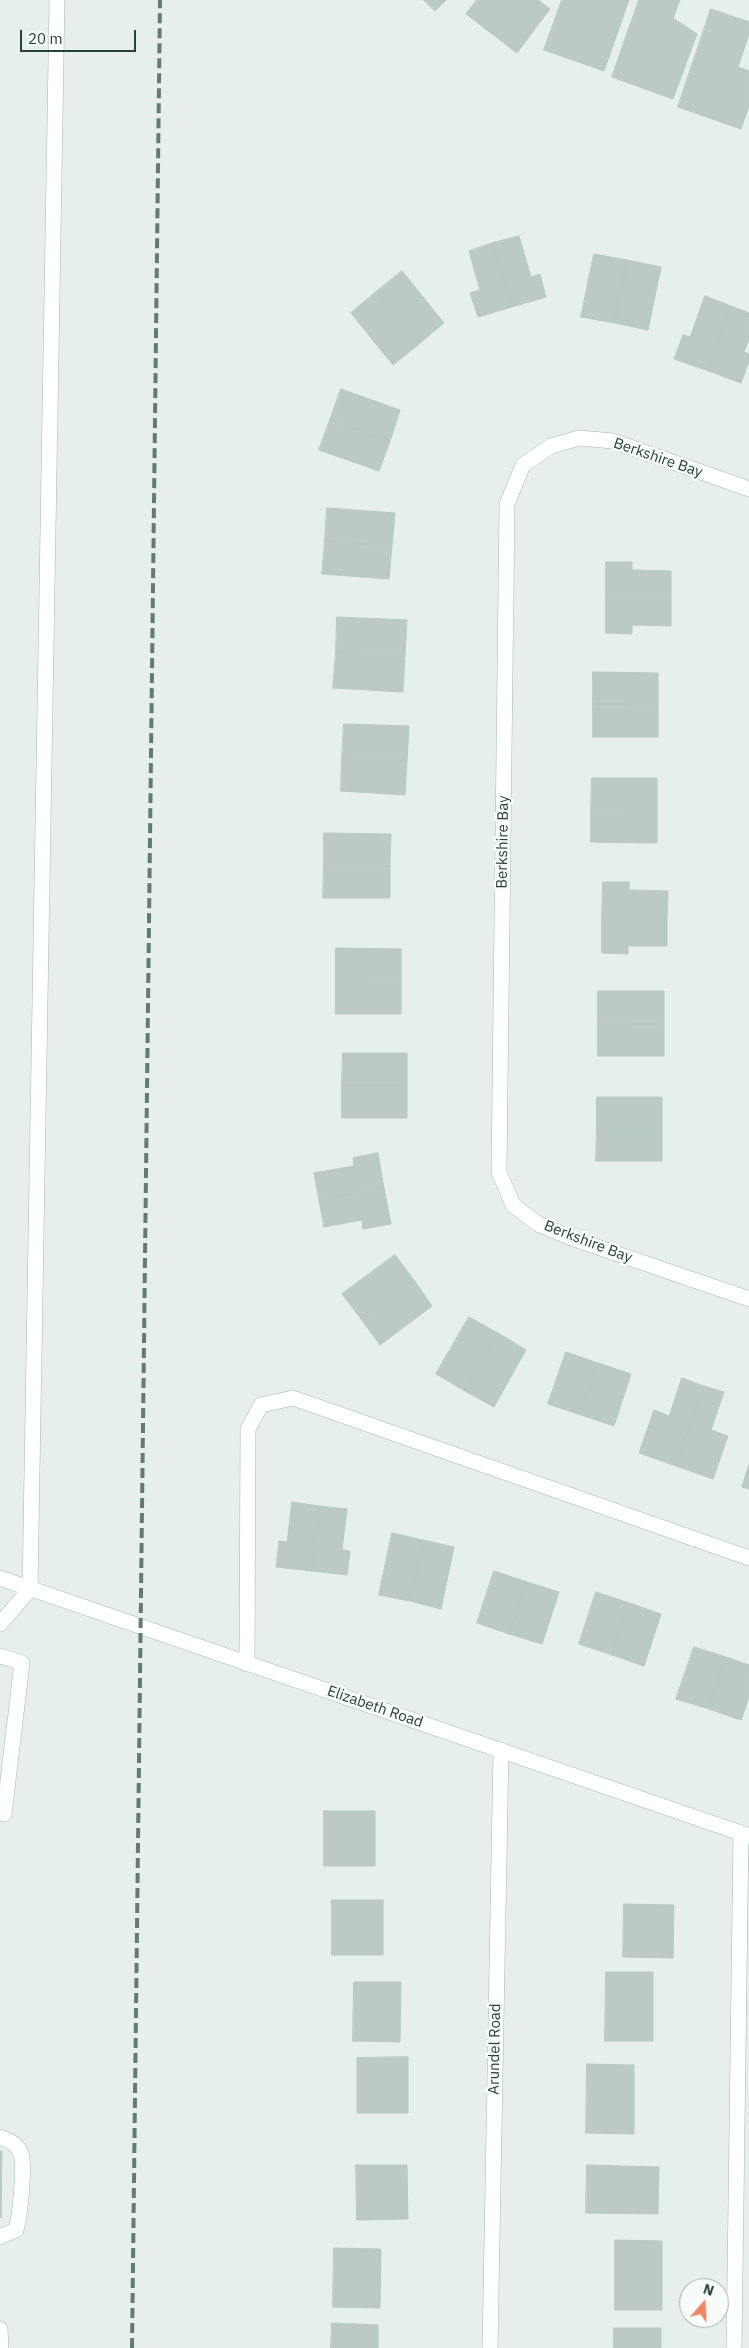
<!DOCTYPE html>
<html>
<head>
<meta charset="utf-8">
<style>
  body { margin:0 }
  #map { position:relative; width:749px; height:2348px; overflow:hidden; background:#e6efeb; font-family:"IBM Plex Sans",sans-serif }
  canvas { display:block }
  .north { position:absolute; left:679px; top:2278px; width:50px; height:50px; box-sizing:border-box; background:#f7fbf9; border:1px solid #a3b1ad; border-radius:50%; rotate:19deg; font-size:14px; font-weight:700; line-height:20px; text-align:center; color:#24423a }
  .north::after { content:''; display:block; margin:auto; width:18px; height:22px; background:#f4845f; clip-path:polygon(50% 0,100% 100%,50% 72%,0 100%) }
  .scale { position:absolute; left:20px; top:30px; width:116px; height:22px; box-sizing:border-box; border:2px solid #24423a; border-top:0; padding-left:6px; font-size:15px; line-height:18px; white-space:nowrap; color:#24423a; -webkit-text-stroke:4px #f7fbf9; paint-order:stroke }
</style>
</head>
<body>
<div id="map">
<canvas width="749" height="2348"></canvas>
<div class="north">N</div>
<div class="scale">20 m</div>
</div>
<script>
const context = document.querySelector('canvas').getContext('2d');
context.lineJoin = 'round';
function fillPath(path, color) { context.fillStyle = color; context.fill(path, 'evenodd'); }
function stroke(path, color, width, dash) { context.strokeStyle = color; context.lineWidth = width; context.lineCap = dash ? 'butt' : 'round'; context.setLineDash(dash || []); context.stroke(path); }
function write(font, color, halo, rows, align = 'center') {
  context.font = font + ' "IBM Plex Sans",sans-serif'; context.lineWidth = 5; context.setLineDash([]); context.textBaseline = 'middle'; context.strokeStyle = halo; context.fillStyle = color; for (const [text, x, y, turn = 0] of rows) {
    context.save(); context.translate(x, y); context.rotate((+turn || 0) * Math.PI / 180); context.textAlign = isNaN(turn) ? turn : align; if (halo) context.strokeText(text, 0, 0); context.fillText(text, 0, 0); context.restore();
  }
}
const building = new Path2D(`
  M424,0H446L435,11Z
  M477,0H538L550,9L517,53L466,14Z
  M562,0H629L604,71L544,50Z
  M639,0H680L673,18L697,34L673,99L612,77Z
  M711,9L749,22V34L738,67L749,71V106L741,129L678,107Z
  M519,236L531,277L540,274L546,297L512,307L493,243Z
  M493,243L512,307L478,317L470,293L480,290L469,251Z
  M594,254L627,260L615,323L581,317Z
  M627,260L661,267L648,330L615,323Z
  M402,271L444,323L419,344L376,292Z
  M376,292L419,344L393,365L351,313Z
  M705,296L731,306L709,371L674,359L683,335L690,337Z
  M731,306L749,313V339L744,352L749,354V361L741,383L709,371Z
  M341,389L400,410L390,441L330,420Z
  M330,420L390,441L379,471L319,450Z
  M327,508L395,513L392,546L325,541Z
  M325,541L392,546L389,579L322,574Z
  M606,562H632V570L671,571V599L606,598Z
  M606,598L671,599V626L632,625V634L606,633Z
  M337,617L407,620L405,656L336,652Z
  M336,652L405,656L403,692L333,688Z
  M593,672L658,673V705L593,704Z
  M593,704L658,705V737H593Z
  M344,724L409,726L407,760L342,757Z
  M342,757L407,760L405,795L341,791Z
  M592,778H657V811L591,810Z
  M591,810L657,811V843L591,842Z
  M324,833L391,834L390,866L324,865Z
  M324,865L390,866V898H323Z
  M603,882H629V890L668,891L667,918H602Z
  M602,918H667V946H628V954L602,953Z
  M336,948L401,949V982L336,981Z
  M336,981L401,982V1014H336Z
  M598,991H664V1024L598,1023Z
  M598,1023L664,1024V1056H598Z
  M343,1053H407V1085H342Z
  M342,1085H407V1118H342Z
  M597,1097H662V1129H597Z
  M597,1129H662V1161H596Z
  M378,1153L384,1188L319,1200L314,1173L354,1166L353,1158Z
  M384,1188L391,1224L363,1229L362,1220L324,1227L319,1200Z
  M395,1255L414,1280L361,1319L342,1294Z
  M414,1280L432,1306L380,1345L361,1319Z
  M469,1317L498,1333L465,1391L436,1374Z
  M498,1333L526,1350L494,1407L465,1391Z
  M566,1352L598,1363L581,1415L548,1404Z
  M598,1363L631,1374L614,1426L581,1415Z
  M682,1378L704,1386L676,1466L639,1453L654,1410L669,1416Z
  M704,1386L724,1392L711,1430L728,1436L713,1479L676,1466Z
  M749,1465V1489L742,1487Z
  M292,1502L319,1506L312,1571L276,1567L279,1541L287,1542Z
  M319,1506L347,1509L342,1550L350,1551L347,1575L312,1571Z
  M392,1533L423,1540L410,1601L379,1595Z
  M423,1540L454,1547L441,1609L410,1601Z
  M494,1571L527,1582L509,1634L477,1623Z
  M527,1582L559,1592L542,1644L509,1634Z
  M596,1592L629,1603L612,1655L579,1644Z
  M629,1603L661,1614L644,1666L612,1655Z
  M694,1647L726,1657L709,1709L676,1699Z
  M726,1657L749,1665V1697L741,1720L709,1709Z
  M324,1811H375V1866H324Z
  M332,1900H383V1955H332Z
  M624,1904L674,1905L673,1958L623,1957Z
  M606,1972H653V2041H605Z
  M354,1982H401L400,2042L353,2041Z
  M408,2057V2113H357V2058Z
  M587,2064L634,2065V2134L586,2133Z
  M0,2151H2L1,2218L0,2217Z
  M356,2165H407L408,2219L357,2220Z
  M587,2165L659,2167L658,2214L586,2213Z
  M615,2240L662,2241V2310H615Z
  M334,2248L381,2249L380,2308L333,2307Z
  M332,2323L378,2325V2348H331Z
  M614,2328H661V2348H614Z`);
fillPath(building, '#bbcac4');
stroke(building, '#b8c9c2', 1);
const lane = new Path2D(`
  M0,1624L30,1589L57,0
  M0,1656L22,1663L4,1814L0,1812
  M247,1664L248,1429L261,1405L293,1398L749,1558
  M0,2137C8,2140 18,2144 21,2154C25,2167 20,2216 16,2230L0,2237
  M0,2329L1,2348
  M734,2348L741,1833`);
const street = new Path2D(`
  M749,489L613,441L579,438L551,446L523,465L507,504L499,1172L513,1205L538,1224L574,1239L749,1299
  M490,2348L501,1750`);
const secondary = new Path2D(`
  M0,1578L749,1836`);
stroke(lane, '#a8b8b2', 16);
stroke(street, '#a8b8b2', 16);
stroke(secondary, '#a4bbb3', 16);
stroke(lane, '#fff', 15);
stroke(street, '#fff', 15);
stroke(secondary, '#fff', 15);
stroke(new Path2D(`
  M132,2348L160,0`), '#5f7d75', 4, [10, 5]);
write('15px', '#24423a', '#f7fbf9', [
  ["Berkshire Bay",658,458,19],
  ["Berkshire Bay",503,842,-89],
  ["Berkshire Bay",588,1242,21],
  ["Elizabeth Road",375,1707,19],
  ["Arundel Road",495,2049,-89]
]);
</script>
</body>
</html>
